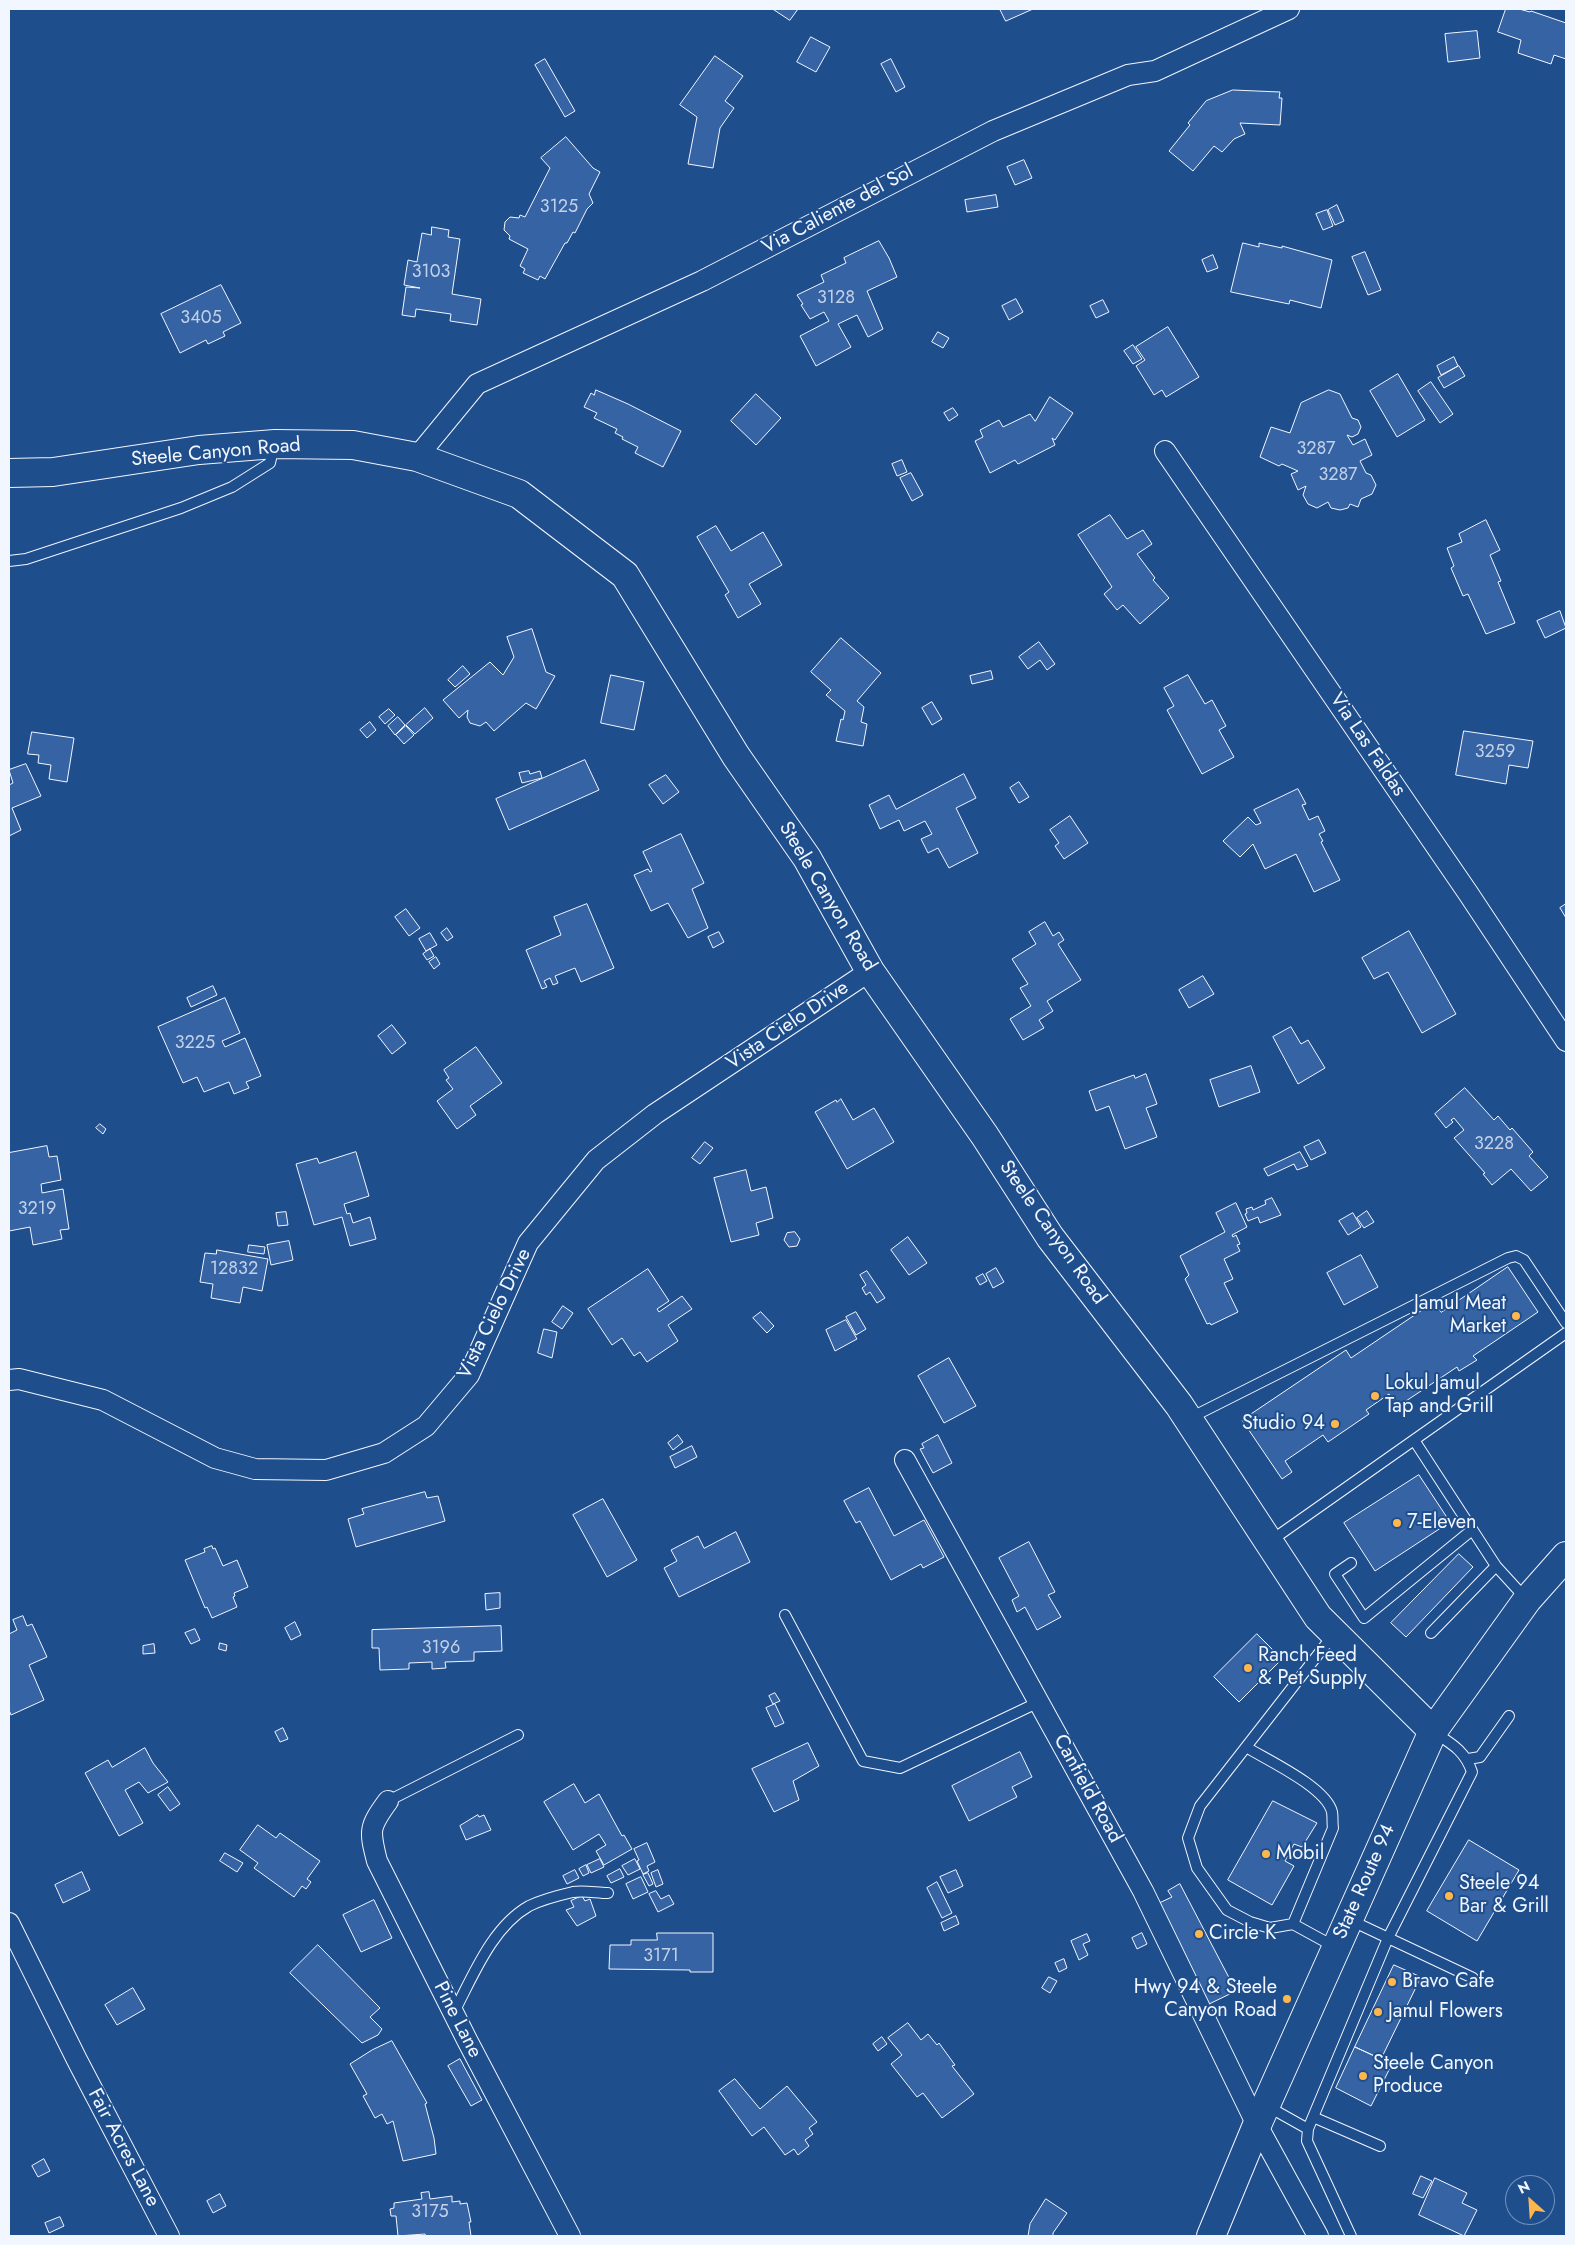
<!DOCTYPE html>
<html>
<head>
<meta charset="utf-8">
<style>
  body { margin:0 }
  #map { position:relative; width:1575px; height:2245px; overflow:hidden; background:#1f4e8c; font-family:Jost,sans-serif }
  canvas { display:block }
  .frame { position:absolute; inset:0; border:10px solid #f2f6ff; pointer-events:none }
  .north { position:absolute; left:1505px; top:2175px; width:50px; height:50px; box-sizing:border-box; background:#1f4e8c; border:1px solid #7391ba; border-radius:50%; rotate:334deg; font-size:14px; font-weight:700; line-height:20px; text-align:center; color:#f2f6ff }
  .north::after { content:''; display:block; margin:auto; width:18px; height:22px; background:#ffb74d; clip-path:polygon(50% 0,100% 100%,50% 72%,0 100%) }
</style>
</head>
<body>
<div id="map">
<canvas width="1575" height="2245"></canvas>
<div class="frame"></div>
<div class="north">N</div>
</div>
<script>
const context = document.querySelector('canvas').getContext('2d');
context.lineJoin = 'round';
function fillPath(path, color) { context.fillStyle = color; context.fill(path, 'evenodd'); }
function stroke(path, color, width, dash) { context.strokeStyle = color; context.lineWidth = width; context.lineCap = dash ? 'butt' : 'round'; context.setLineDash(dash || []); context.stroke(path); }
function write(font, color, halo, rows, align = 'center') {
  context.font = font + ' Jost,sans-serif'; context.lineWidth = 4; context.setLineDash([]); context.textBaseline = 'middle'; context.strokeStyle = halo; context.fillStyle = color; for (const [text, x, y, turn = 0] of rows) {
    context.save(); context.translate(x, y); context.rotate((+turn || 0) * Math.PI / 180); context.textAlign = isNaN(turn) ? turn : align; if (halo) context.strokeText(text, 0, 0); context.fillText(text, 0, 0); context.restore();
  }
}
const building = new Path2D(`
  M773,9H798L790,20Z
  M1000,9H1033L1006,21Z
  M1506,9H1519L1530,12L1531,11L1566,23V59L1554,55L1551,64L1518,53L1521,40L1498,32Z
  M1477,31L1480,58L1448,62L1445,34Z
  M811,37L830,47L816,72L797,62Z
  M715,56L743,76L725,101L734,108L720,128L713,168L688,164L697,117L680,105Z
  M545,59L575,111L565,117L535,65Z
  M891,59L905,87L896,92L881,64Z
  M1233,90L1280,92L1279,98H1282L1280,125L1240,123L1245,134L1234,139L1222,152L1214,146L1193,171L1169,151L1190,125L1188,123L1206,101Z
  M566,137L593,168L600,172L589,194L593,203L587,209L575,233L573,232L567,243H565L545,279L540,276L538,280L523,273L525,269L520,266L528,249L509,239L510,236L504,230L505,222L510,217L519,218L520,215L525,217L550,168L541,158Z
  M1024,160L1032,178L1015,185L1007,167Z
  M996,195L998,207L967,212L965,200Z
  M1337,205L1344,221L1335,225L1328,210Z
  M1327,210L1333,226L1323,230L1316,214Z
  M432,227L449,230L448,237L460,239L452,294L481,299L477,325L450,321L451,314L416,309L415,317L402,315L406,287L420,288L404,285L408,260L417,262L422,233L431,235Z
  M879,241L889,258L897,277L867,291L883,329L868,337L857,315L838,324L851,347L816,366L800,336L829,321L824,312L810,319L801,305L803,304L797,295L824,282L821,275L846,263L844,258Z
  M1243,243L1259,247V243L1282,248V246L1332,260L1321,308L1290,300L1289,304L1231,292Z
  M1365,252L1381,290L1368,295L1352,257Z
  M1213,255L1218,268L1207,272L1202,260Z
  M221,285L241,323L223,332L225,336L208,344L206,340L180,353L161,314Z
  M1016,299L1023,312L1009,320L1002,306Z
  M1103,300L1109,312L1096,318L1090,306Z
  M1168,327L1199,377L1166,397L1162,390L1154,395L1136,366L1145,360L1136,347Z
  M938,332L949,338L943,348L932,342Z
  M1133,345L1142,359L1133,364L1124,351Z
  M1454,357L1458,366L1441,375L1437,366Z
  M1459,366L1465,376L1444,388L1438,378Z
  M1398,374L1425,420L1397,437L1370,391Z
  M1431,382L1453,414L1440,423L1418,391Z
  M596,390L628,404L681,431L663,467L635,453L638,447L622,439L623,437L615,433L617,429L594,418L597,413L584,407L591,393L594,395Z
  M1329,390L1340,394L1352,418L1358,420L1361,427L1358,434L1352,437L1347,435L1353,445L1365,439L1372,455L1360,461L1366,473L1371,475L1376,485L1372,494L1361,499L1358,507L1350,504L1348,508L1340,510L1331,508L1328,502L1317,508L1308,504L1303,495L1306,486L1298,490L1291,474L1298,471L1282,464L1279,466L1260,457L1271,427L1290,433L1301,403Z
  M756,394L781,418L756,445L731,421Z
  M1050,397L1073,413L1055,440L1052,438L1055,445L1018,464L1015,460L990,473L975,441L983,437L980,430L999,420L1003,427L1030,414L1035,421Z
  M953,408L958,415L949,421L944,413Z
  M902,460L907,472L897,476L892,464Z
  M911,473L923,495L912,501L900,478Z
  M1110,515L1127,539L1143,530L1152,544L1137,554L1155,578L1153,580L1169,598L1140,624L1123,605L1117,610L1104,594L1112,587L1078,535Z
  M1486,520L1500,550L1490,555L1501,581L1498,582L1515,623L1486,634L1468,594L1463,596L1451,568L1454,566L1447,548L1462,542L1459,534Z
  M716,526L731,551L763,532L782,565L749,584L761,604L738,618L725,595L729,592L697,537Z
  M1560,611L1566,628L1545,638L1537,621Z
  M532,629L546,672L555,676L536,709L526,703L494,731L486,722L480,726L470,723L467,717L468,710L459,718L443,700L490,662L503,675L514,657L507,637Z
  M841,638L881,673L857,701L864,707L861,722L867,724L863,746L836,741L841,719L843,720L845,711L826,695L831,690L811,672Z
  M1039,642L1055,664L1047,670L1040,660L1028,669L1019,657Z
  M463,666L470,674L455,687L448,680Z
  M991,671L993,679L972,684L970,676Z
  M611,675L644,682L634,730L601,723Z
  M1188,675L1205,704L1212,700L1226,726L1219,730L1234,757L1202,774L1167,710L1174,706L1164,688Z
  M932,702L942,719L932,725L922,708Z
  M425,708L433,718L415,734L406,725Z
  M389,709L395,715L385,724L379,717Z
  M398,717L405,725L395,735L388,726Z
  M370,722L376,730L367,738L360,730Z
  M406,726L414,735L404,744L396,735Z
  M1464,731L1533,741L1528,768L1509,765L1506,784L1456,775Z
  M32,732L74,738L67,782L49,779L51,765L38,763L39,755L28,754Z
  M585,760L599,790L509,830L496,799Z
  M26,764L41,796L12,808L21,830L9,836V785L13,783L9,770Z
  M529,771L530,774L540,771L542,778L522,783L519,773Z
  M964,774L976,798L956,808L978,853L949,868L938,848L928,853L921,839L932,834L925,821L904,831L899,820L880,829L869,805L889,795L896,809Z
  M666,775L679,792L663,804L649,785Z
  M1019,782L1029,797L1019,803L1010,788Z
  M1298,789L1306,804L1302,805L1309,820L1318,816L1325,831L1319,834L1323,841L1321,842L1340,880L1314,892L1296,854L1265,869L1253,844L1240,857L1223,841L1248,817L1256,825L1261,823L1254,810Z
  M1070,816L1088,843L1064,859L1055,846L1059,843L1050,830Z
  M681,834L704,883L692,889L708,928L688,938L668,903L651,911L634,875L648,869L650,872L652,871L643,852Z
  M587,904L614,968L581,982L575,968L555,976L558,983L553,985L550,978L544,981L547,987L542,989L526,950L561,935L554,917Z
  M1566,904V918L1560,908Z
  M406,909L420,928L409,936L395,917Z
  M1045,922L1053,936L1059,932L1064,940L1058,944L1081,980L1047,1001L1053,1011L1039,1020L1044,1028L1023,1040L1010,1019L1031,1006L1020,988L1028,984L1012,959L1036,944L1029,932Z
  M447,928L453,937L447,941L441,933Z
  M1409,931L1456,1014L1422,1033L1388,972L1374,979L1362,958Z
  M719,932L724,942L713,948L708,937Z
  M430,933L437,945L426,951L419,939Z
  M430,949L434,956L427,960L423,954Z
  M436,957L440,964L434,969L429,962Z
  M1203,976L1214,994L1189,1008L1179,990Z
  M213,986L217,995L191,1007L187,998Z
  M225,998L240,1033L222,1041L225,1047L245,1038L261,1076L246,1082L249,1088L234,1094L229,1082L204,1092L197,1077L183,1083L158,1027Z
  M392,1025L406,1043L392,1054L378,1036Z
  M1291,1027L1301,1044L1308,1040L1325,1068L1298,1084L1273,1037Z
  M476,1047L502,1083L470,1106L476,1115L457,1129L437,1101L453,1089L446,1080L449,1078L444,1070Z
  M1251,1066L1260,1092L1219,1107L1210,1080Z
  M1146,1074L1157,1104L1146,1108L1157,1137L1125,1149L1109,1106L1096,1111L1089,1091L1134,1075L1135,1078Z
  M1465,1088L1494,1120L1498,1116L1510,1130L1512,1128L1533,1152L1529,1156L1548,1177L1531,1191L1511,1169L1492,1185L1483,1174L1485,1173L1454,1138L1464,1130L1454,1118L1451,1120L1453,1122L1446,1128L1435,1114Z
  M841,1099L853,1120L874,1108L894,1142L847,1169L815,1112L836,1100L837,1102Z
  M100,1124L106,1129L103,1134L96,1128Z
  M1319,1140L1326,1153L1311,1160L1304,1147Z
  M705,1142L713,1148L700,1164L692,1158Z
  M47,1146L49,1157L57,1156L61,1180L41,1184L42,1193L63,1189L69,1229L60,1230L62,1239L33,1245L30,1227L9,1231V1153Z
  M356,1152L369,1196L344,1204L347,1214L350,1213L353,1223L370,1217L376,1239L350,1246L342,1217L314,1225L296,1164L317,1158L319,1163Z
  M1300,1152L1308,1166L1297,1170L1294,1164L1268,1176L1264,1169Z
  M746,1170L751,1191L766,1187L773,1218L756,1223L759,1235L731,1242L714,1178Z
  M1272,1198L1281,1215L1260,1223L1258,1217L1248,1221L1245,1214L1247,1213L1246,1209L1252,1207L1253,1210L1266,1204L1265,1201Z
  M1236,1203L1247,1227L1232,1235L1233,1237L1236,1235L1240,1244L1237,1245L1240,1251L1224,1259L1233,1279L1224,1283L1238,1312L1211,1325L1210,1323L1207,1324L1185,1279L1189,1275L1180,1256L1225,1232L1216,1213Z
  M1367,1211L1374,1222L1364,1228L1357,1218Z
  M286,1212L288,1225L278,1226L276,1213Z
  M1353,1213L1361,1227L1348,1235L1339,1221Z
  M795,1232L800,1239L797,1246L789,1247L784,1240L787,1233Z
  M908,1237L927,1263L909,1275L891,1250Z
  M289,1241L293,1260L271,1265L267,1245Z
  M249,1245L265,1247L264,1254L248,1252Z
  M217,1250L268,1259L262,1291L243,1287L240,1303L211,1298L213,1284L200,1282L205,1253L216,1254Z
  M1361,1255L1378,1287L1344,1305L1327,1273Z
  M1508,1267L1538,1312L1473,1356L1477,1360L1459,1371L1457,1367L1397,1407L1389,1394L1366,1410L1369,1414L1328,1442L1323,1435L1285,1461L1292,1472L1282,1479L1242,1420L1346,1350L1351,1358L1434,1302L1441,1312Z
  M996,1268L1004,1282L993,1288L986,1274Z
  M648,1269L669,1301L657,1309L659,1312L682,1296L692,1309L668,1325L678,1341L647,1362L640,1352L634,1356L622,1338L612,1345L588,1309Z
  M867,1271L885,1298L877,1303L870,1292L866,1295L862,1288L866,1285L860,1275Z
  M983,1274L987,1281L980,1285L976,1278Z
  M563,1306L573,1313L562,1329L552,1322Z
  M761,1312L774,1326L767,1333L753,1318Z
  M856,1312L866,1329L856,1335L846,1317Z
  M846,1320L857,1339L835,1351L826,1330Z
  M544,1329L557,1332L552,1358L538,1353Z
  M949,1358L976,1406L944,1423L918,1376Z
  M678,1435L683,1442L673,1450L668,1443Z
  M938,1435L952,1463L933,1473L920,1449L924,1448L922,1444Z
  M692,1446L697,1457L675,1468L670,1457Z
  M1419,1475L1450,1522L1375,1571L1344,1523Z
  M869,1488L894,1536L924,1520L944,1557L923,1568L921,1564L891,1580L860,1521L856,1523L844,1501Z
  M425,1492L427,1498L438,1496L445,1521L356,1547L348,1519L364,1514L362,1509Z
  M603,1499L637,1560L607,1577L573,1515Z
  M736,1532L750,1562L679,1597L664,1568L677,1561L671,1550L698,1536L704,1548Z
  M1029,1542L1055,1592L1048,1595L1061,1617L1037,1630L1025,1607L1017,1612L1012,1600L1019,1596L999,1558Z
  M212,1546L213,1549L215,1548L223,1566L237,1560L248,1587L234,1593L235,1596L233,1597L237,1607L212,1618L207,1607L205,1608L185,1560L205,1552L204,1549Z
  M1459,1554L1473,1567L1406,1637L1391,1623Z
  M500,1593V1608L486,1610L485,1594Z
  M23,1616L27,1626L32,1624L47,1657L29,1665L44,1700L11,1715L9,1710V1634L17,1630L13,1620Z
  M295,1622L301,1635L291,1640L285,1628Z
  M501,1626L502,1651L474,1652V1661L445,1662L446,1668L432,1669V1662L409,1663V1669L380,1670L379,1648H372V1630Z
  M195,1629L200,1640L191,1644L185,1633Z
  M1257,1634L1282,1659L1239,1702L1214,1677Z
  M220,1643L227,1645L226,1651L219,1649Z
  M154,1644L155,1653L143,1654V1646Z
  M775,1693L780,1701L773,1704L769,1696Z
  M775,1704L784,1723L775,1727L766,1708Z
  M283,1728L288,1739L280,1742L275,1732Z
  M808,1743L819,1766L793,1781L799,1800L774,1812L752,1769Z
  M145,1748L153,1763L168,1782L148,1793L139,1782L125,1790L143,1823L119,1836L85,1773L108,1760L112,1767Z
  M1020,1752L1032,1777L1012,1787L1017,1797L969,1821L952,1786Z
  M574,1784L585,1803L599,1794L622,1836L624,1835L632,1849L604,1865L596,1851L606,1845L599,1834L573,1850L544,1802Z
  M168,1787L180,1804L170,1811L158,1795Z
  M1273,1801L1317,1823L1302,1847L1294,1844L1285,1861L1294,1866L1272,1905L1228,1880Z
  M478,1815L479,1817L484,1815L491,1830L466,1840L460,1826Z
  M258,1825L276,1838L280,1833L320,1861L307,1879L311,1882L306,1889L302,1886L294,1897L254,1868L258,1863L240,1850Z
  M1469,1840L1519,1870L1477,1941L1427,1911Z
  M647,1843L655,1862L647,1866L649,1871L643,1874L637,1861L639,1860L634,1849Z
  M225,1853L243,1863L237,1872L220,1861Z
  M600,1859L604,1867L591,1873L587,1865Z
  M635,1859L640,1869L628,1875L622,1866Z
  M586,1865L589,1873L583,1876L579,1869Z
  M620,1869L624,1877L611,1883L607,1876Z
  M575,1870L579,1878L567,1884L563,1876Z
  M658,1870L663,1884L656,1887L651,1873Z
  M956,1870L963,1886L948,1893L940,1877Z
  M82,1872L90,1890L63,1903L55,1885Z
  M648,1873L653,1884L649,1886L643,1875Z
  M641,1877L648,1892L633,1899L626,1884Z
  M937,1882L952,1913L942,1918L927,1888Z
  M1180,1884L1236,1991L1209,2004L1157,1904L1172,1897L1168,1891Z
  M656,1891L661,1899L669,1895L674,1904L658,1912L649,1894Z
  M582,1896L585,1901L590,1899L596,1916L577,1926L566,1910L574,1907L571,1901Z
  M374,1900L392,1938L361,1952L343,1915Z
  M956,1916L959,1924L944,1931L941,1923Z
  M657,1933H713V1972H690V1970L609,1969L610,1945H631V1940H657Z
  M1142,1933L1147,1944L1137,1949L1132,1938Z
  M1087,1934L1090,1941L1083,1944L1088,1955L1079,1960L1071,1941Z
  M318,1945L380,2008L370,2017L382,2029L378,2035L362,2043L290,1973Z
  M1064,1959L1067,1968L1059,1972L1055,1963Z
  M1394,1965L1421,1977L1381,2059L1355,2047Z
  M1049,1977L1057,1981L1050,1993L1042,1988Z
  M133,1988L145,2009L117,2025L105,2005Z
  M908,2023L921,2040L928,2034L937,2045L939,2043L955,2065L952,2066L974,2094L942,2118L923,2093L917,2097L891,2064L902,2055L888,2038Z
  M882,2037L887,2044L878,2051L873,2044Z
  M392,2041L427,2103L425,2104L434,2138L436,2154L403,2161L393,2121L387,2124L382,2114L375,2118L363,2096L367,2094L350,2064L372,2050Z
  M1355,2047L1392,2064L1371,2106L1336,2088Z
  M460,2059L482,2100L471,2106L448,2066Z
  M735,2079L760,2109L787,2086L817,2122L809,2128L813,2134L805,2140L809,2146L798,2155L794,2149L785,2155L764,2127L752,2136L719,2091Z
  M44,2159L50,2171L38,2177L32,2166Z
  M1421,2176L1432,2181L1423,2198L1413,2194Z
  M1435,2178L1467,2193L1462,2203L1477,2210L1464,2236L1419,2215Z
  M429,2192L430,2199L452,2196V2202L460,2201V2204L467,2203L471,2222H469L471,2236H426L425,2234L398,2236L396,2216H391L390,2209L394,2208V2203L422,2199L421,2193Z
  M220,2194L226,2206L213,2213L207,2201Z
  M1046,2199L1067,2213L1053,2233V2236H1028L1030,2224Z
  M60,2217L64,2226L49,2233L45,2223Z`);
fillPath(building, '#3563a3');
stroke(building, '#f2f6ff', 1);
const lane = new Path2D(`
  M9,561L26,559L181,508L232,487L270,463L274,445
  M1188,1419L1508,1258L1516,1256L1524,1260L1566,1323
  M1414,1440L1496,1566L1527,1600
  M1269,1542L1566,1333
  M1351,1563L1335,1574L1364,1618L1472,1530
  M785,1615L863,1761L900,1768L1039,1702
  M1431,1633L1496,1566
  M1334,1634L1200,1806L1188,1838L1197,1868L1227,1910L1250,1922L1270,1928L1293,1924L1335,1947
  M1246,1747C1267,1760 1326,1787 1332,1812C1333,1817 1332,1823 1333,1828L1293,1924
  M1468,1759L1480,1757L1509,1716
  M388,1801L518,1735
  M1350,1920L1473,1978
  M454,2012C473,1976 492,1927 529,1906C541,1900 560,1895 573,1892C584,1890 597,1893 608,1893
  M1267,2106L1308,2129L1388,1938L1472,1772C1465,1751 1452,1744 1435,1733
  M1313,2117L1380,2146
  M1308,2129L1307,2141L1351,2236`);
const street = new Path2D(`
  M1165,451L1468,893L1566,1041
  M417,457L477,384L702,281L993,131L1128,75L1155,71L1289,9
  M9,1380L19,1379L103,1400L215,1458L255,1469L326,1470L384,1453L426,1426L469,1375L528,1243L596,1160L655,1114L870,971
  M905,1460L1143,1891L1257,2125L1318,2236
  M388,1801C369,1827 369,1830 377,1861L467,2040L570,2236
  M9,1923L77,2060L169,2236`);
const secondary = new Path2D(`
  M9,473L53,472L199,450L275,444L353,445L417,457L519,494L625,575L736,756L807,858L870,971L985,1136L1050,1237L1179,1405L1318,1617L1433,1731`);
const highway = new Path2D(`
  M1211,2236L1257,2125L1433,1731L1527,1600L1566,1556`);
stroke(lane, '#f2f6ff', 12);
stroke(street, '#f2f6ff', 22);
stroke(secondary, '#f2f6ff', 30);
stroke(highway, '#f2f6ff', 30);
stroke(lane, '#1f4e8c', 10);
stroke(street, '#1f4e8c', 20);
stroke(secondary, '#1f4e8c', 28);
stroke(highway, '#1f4e8c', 28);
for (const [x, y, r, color] of [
  [1516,1316,5,"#ffb74d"],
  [1375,1396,5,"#ffb74d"],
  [1335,1424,5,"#ffb74d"],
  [1397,1523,5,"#ffb74d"],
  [1248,1668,5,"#ffb74d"],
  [1266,1854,5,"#ffb74d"],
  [1449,1896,5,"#ffb74d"],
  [1199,1934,5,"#ffb74d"],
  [1392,1982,5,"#ffb74d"],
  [1287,1999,5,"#ffb74d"],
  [1378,2012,5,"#ffb74d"],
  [1363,2076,5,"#ffb74d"]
]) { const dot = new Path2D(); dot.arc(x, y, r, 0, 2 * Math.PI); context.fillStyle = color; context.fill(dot); stroke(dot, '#1f4e8c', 2); }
write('18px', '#c3d1e8', null, [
  ["3125",559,208],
  ["3103",431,273],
  ["3128",836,299],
  ["3405",201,319],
  ["3287",1316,450],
  ["3287",1338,476],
  ["3259",1495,753],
  ["3225",195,1044],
  ["3228",1494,1145],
  ["3219",37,1210],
  ["12832",234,1270],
  ["3196",441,1649],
  ["3171",661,1957],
  ["3175",430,2213]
]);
write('20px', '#f2f6ff', '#1f4e8c', [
  ["Via Caliente del Sol",838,210,-28],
  ["Steele Canyon Road",216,453,-5],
  ["Via Las Faldas",1367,745,56],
  ["Steele Canyon Road",827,897,59],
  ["Vista Cielo Drive",788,1026,-34],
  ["Steele Canyon Road",1052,1233,55],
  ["Vista Cielo Drive",495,1314,-64],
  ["Canfield Road",1087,1789,61],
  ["State Route 94",1365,1882,-66],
  ["Pine Lane",457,2020,63],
  ["Fair Acres Lane",123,2148,62]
]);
write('20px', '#f2f6ff', '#1f4e8c', [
  ["Jamul Meat",1506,1304,"right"],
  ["Market",1506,1327,"right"],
  ["Lokul Jamul",1385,1384],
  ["Tap and Grill",1385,1407],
  ["Studio 94",1325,1424,"right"],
  ["7-Eleven",1407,1523],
  ["Ranch Feed",1258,1656],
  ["& Pet Supply",1258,1679],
  ["Mobil",1276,1854],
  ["Steele 94",1459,1884],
  ["Bar & Grill",1459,1907],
  ["Circle K",1209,1934],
  ["Bravo Cafe",1402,1982],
  ["Hwy 94 & Steele",1277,1988,"right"],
  ["Canyon Road",1277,2011,"right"],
  ["Jamul Flowers",1388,2012],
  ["Steele Canyon",1373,2064],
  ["Produce",1373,2087]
], 'left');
</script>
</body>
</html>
